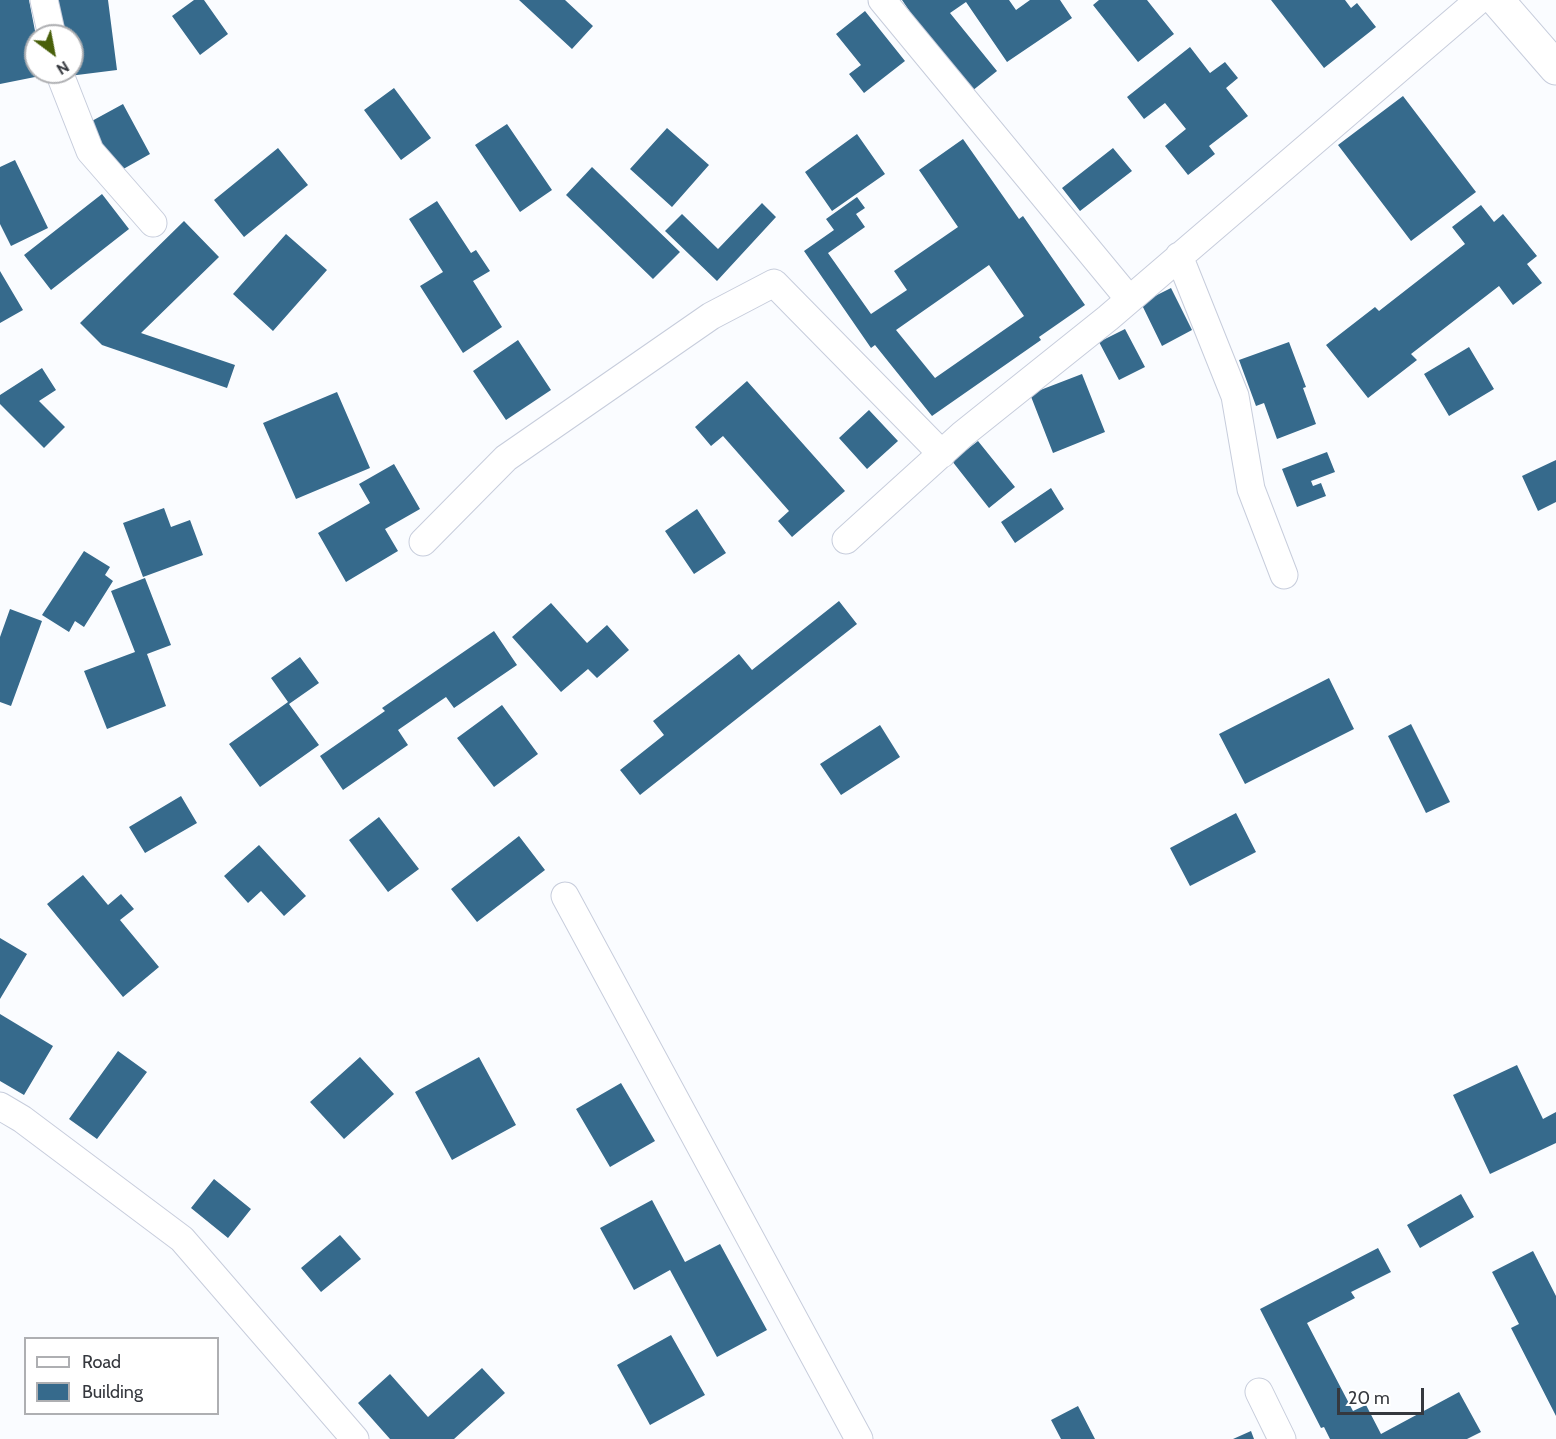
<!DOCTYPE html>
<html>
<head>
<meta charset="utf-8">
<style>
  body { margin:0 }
  #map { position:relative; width:1556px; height:1439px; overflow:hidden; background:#fafcff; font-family:Cabin,sans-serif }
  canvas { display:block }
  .legend { position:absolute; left:24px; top:1337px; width:195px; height:78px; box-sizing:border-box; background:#fff; border:2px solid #aeafb2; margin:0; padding:8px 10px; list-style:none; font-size:18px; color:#35383e }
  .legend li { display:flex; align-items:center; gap:12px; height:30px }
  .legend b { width:30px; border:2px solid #aeafb2 }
  .north { position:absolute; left:24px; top:24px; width:60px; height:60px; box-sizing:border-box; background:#fff; border:2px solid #aeafb2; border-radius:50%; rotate:148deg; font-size:16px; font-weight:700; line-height:24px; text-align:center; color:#35383e }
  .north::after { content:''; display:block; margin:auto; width:21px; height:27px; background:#485f0a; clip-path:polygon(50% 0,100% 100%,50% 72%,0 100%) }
  .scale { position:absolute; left:1337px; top:1388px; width:87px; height:27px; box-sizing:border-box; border:3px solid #35383e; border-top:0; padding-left:8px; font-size:18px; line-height:21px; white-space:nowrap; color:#35383e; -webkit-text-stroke:4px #fff; paint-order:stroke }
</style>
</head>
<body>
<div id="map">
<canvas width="1556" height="1439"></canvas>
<ul class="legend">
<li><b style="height:8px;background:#fff"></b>Road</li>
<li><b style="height:16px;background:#366a8c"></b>Building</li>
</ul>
<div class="north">N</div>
<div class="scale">20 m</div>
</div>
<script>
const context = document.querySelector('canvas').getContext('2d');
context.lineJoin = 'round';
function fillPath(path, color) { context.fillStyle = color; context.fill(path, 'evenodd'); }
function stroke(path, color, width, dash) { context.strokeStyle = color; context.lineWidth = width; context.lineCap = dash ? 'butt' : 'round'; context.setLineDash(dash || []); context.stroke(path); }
fillPath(new Path2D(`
  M0,0H29L36,36V72H44L45,75L0,84Z
  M54,0H108L117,70L69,76L72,72V36H64Z
  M194,0H204L228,34L200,55L172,16Z
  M519,0H565L593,26L572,49Z
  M902,0H1009L1016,10L1030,0H1060L1072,18L1007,62L966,2L950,13L997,71L972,91L923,31Z
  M1099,0H1147L1174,34L1138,62L1093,5Z
  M1271,0H1345L1351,8L1357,3L1376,27L1324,68Z
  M865,11L905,61L864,93L849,74L861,65L836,34Z
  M1190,47L1210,73L1225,62L1238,78L1226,88L1248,116L1209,146L1215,154L1188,175L1165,146L1186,129L1165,103L1144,119L1127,97Z
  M394,88L431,138L401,160L364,110Z
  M1403,96L1476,192L1411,241L1338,145Z
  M123,104L150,154L118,172L90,122Z
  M507,124L552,190L520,212L475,145Z
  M667,128L709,165L672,207L630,169Z
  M857,134L885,174L832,211L805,172Z
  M963,139L1019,219L1023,216L1085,305L1039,337L1041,340L932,416L875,345L871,348L804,251L834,230L826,219L857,197L865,208L856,214L865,227L828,253L871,314L907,290L894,271L958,227L919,170ZM989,265L1024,316L935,378L896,330Z
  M278,148L308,185L244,237L214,200Z
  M1113,148L1132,171L1080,211L1062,188Z
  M15,160L48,228L11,246L0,224V167Z
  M592,167L680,252L653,279L566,195Z
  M102,194L129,229L51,290L24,255Z
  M437,201L471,253L476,250L490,271L473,281L502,327L463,353L420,286L443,272L409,219Z
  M762,203L776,217L717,281L665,231L682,214L718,249Z
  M1481,205L1494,222L1503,214L1537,256L1527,264L1542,283L1513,305L1499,286L1411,354L1417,360L1368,398L1326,345L1375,307L1379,311L1465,244L1452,227Z
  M184,221L219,257L141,333L235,365L227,388L102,345L80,323Z
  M286,234L327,270L273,331L233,294Z
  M0,271L23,310L0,323Z
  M1171,288L1192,330L1162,346L1141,303Z
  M1125,329L1145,367L1119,380L1099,342Z
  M518,340L551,390L506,420L473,371Z
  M1289,342L1306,387L1303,388L1316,424L1277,439L1264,403L1256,406L1239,360Z
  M1469,347L1494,389L1449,416L1424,374Z
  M42,368L56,390L39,401L65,427L44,448L0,404V395Z
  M1082,374L1105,432L1053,453L1030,394Z
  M747,381L845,491L792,537L778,521L789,511L723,436L711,446L695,427Z
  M337,392L370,468L296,499L263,423Z
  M869,410L898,441L867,469L839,438Z
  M978,441L1015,487L989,508L952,461Z
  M1327,452L1335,472L1311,481L1313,486L1321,483L1326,496L1297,507L1282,469Z
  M1556,460V502L1538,511L1522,476Z
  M394,464L420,509L385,529L398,551L346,582L318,533L370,503L359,484Z
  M1051,488L1064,509L1015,543L1001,522Z
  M164,508L171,527L190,520L203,555L143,577L123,523Z
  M697,509L726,553L694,574L665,531Z
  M84,551L110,567L105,575L113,581L84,627L75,621L69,632L42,615Z
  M145,578L171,645L147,654L166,706L107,729L84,671L135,652L111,591Z
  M839,601L857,624L640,795L620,770L664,735L653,721L739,654L752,670Z
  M551,603L587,643L607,625L629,650L597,678L588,669L561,692L512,637Z
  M10,609L42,621L11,706L0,702V637Z
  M494,631L517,665L454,708L446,697L398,730L408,745L343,790L320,756L385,711L382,708Z
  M300,657L319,683L289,704L319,745L260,787L229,744L288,702L271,678Z
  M1329,678L1354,729L1245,784L1219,734Z
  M502,705L538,754L494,787L457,738Z
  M1411,724L1450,802L1426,813L1388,736Z
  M880,725L900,757L841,795L820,764Z
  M181,796L197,823L145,853L129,827Z
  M1236,813L1256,852L1190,886L1170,848Z
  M379,817L419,869L388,892L349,840Z
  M519,836L545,870L477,922L451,889Z
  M259,845L306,896L284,916L261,891L248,903L224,876Z
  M83,875L108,905L121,894L134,909L120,920L159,967L123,997L47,904Z
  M0,938L27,954L0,999Z
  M0,1014L53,1046L24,1095L0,1081Z
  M118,1051L147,1072L97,1139L69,1119Z
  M360,1057L394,1094L344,1139L310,1102Z
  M479,1057L516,1125L452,1160L415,1092Z
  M1517,1065L1543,1119L1556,1112V1143L1490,1174L1453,1095Z
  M621,1083L655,1141L610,1167L576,1109Z
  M214,1179L251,1209L228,1238L191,1208Z
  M1461,1194L1474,1217L1420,1248L1407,1225Z
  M652,1200L685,1262L720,1244L767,1330L717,1357L670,1270L634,1290L600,1228Z
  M340,1235L361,1259L321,1292L301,1268Z
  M1378,1248L1391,1272L1351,1292L1355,1298L1307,1323L1353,1411L1366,1405L1381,1434L1459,1392L1481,1432L1467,1439H1330L1324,1427L1321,1428L1260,1309Z
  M1533,1251L1556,1296V1416L1511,1328L1519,1324L1492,1272Z
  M671,1335L705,1395L650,1425L617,1365Z
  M482,1368L505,1393L454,1439H390L358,1403L390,1374L428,1417Z
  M1078,1406L1095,1439H1061L1051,1420Z
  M1251,1431L1254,1439H1233Z`), '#366a8c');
const minor = new Path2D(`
  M44,0L52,36
  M882,0L1129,299
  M59,72L90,151L153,223
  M1179,256L1235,396L1251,489L1284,575
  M846,540L963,434L1108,318L1479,0
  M423,542L506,458L711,316L774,283L942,454
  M565,896L859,1439
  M0,1106L22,1119L182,1239L355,1439
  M1259,1392L1282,1439`);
const primary = new Path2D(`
  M1497,0L1556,68`);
stroke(minor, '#c7cddc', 29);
stroke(primary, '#c7cddc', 35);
stroke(minor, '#fff', 27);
stroke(primary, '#fff', 33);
</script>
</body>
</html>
